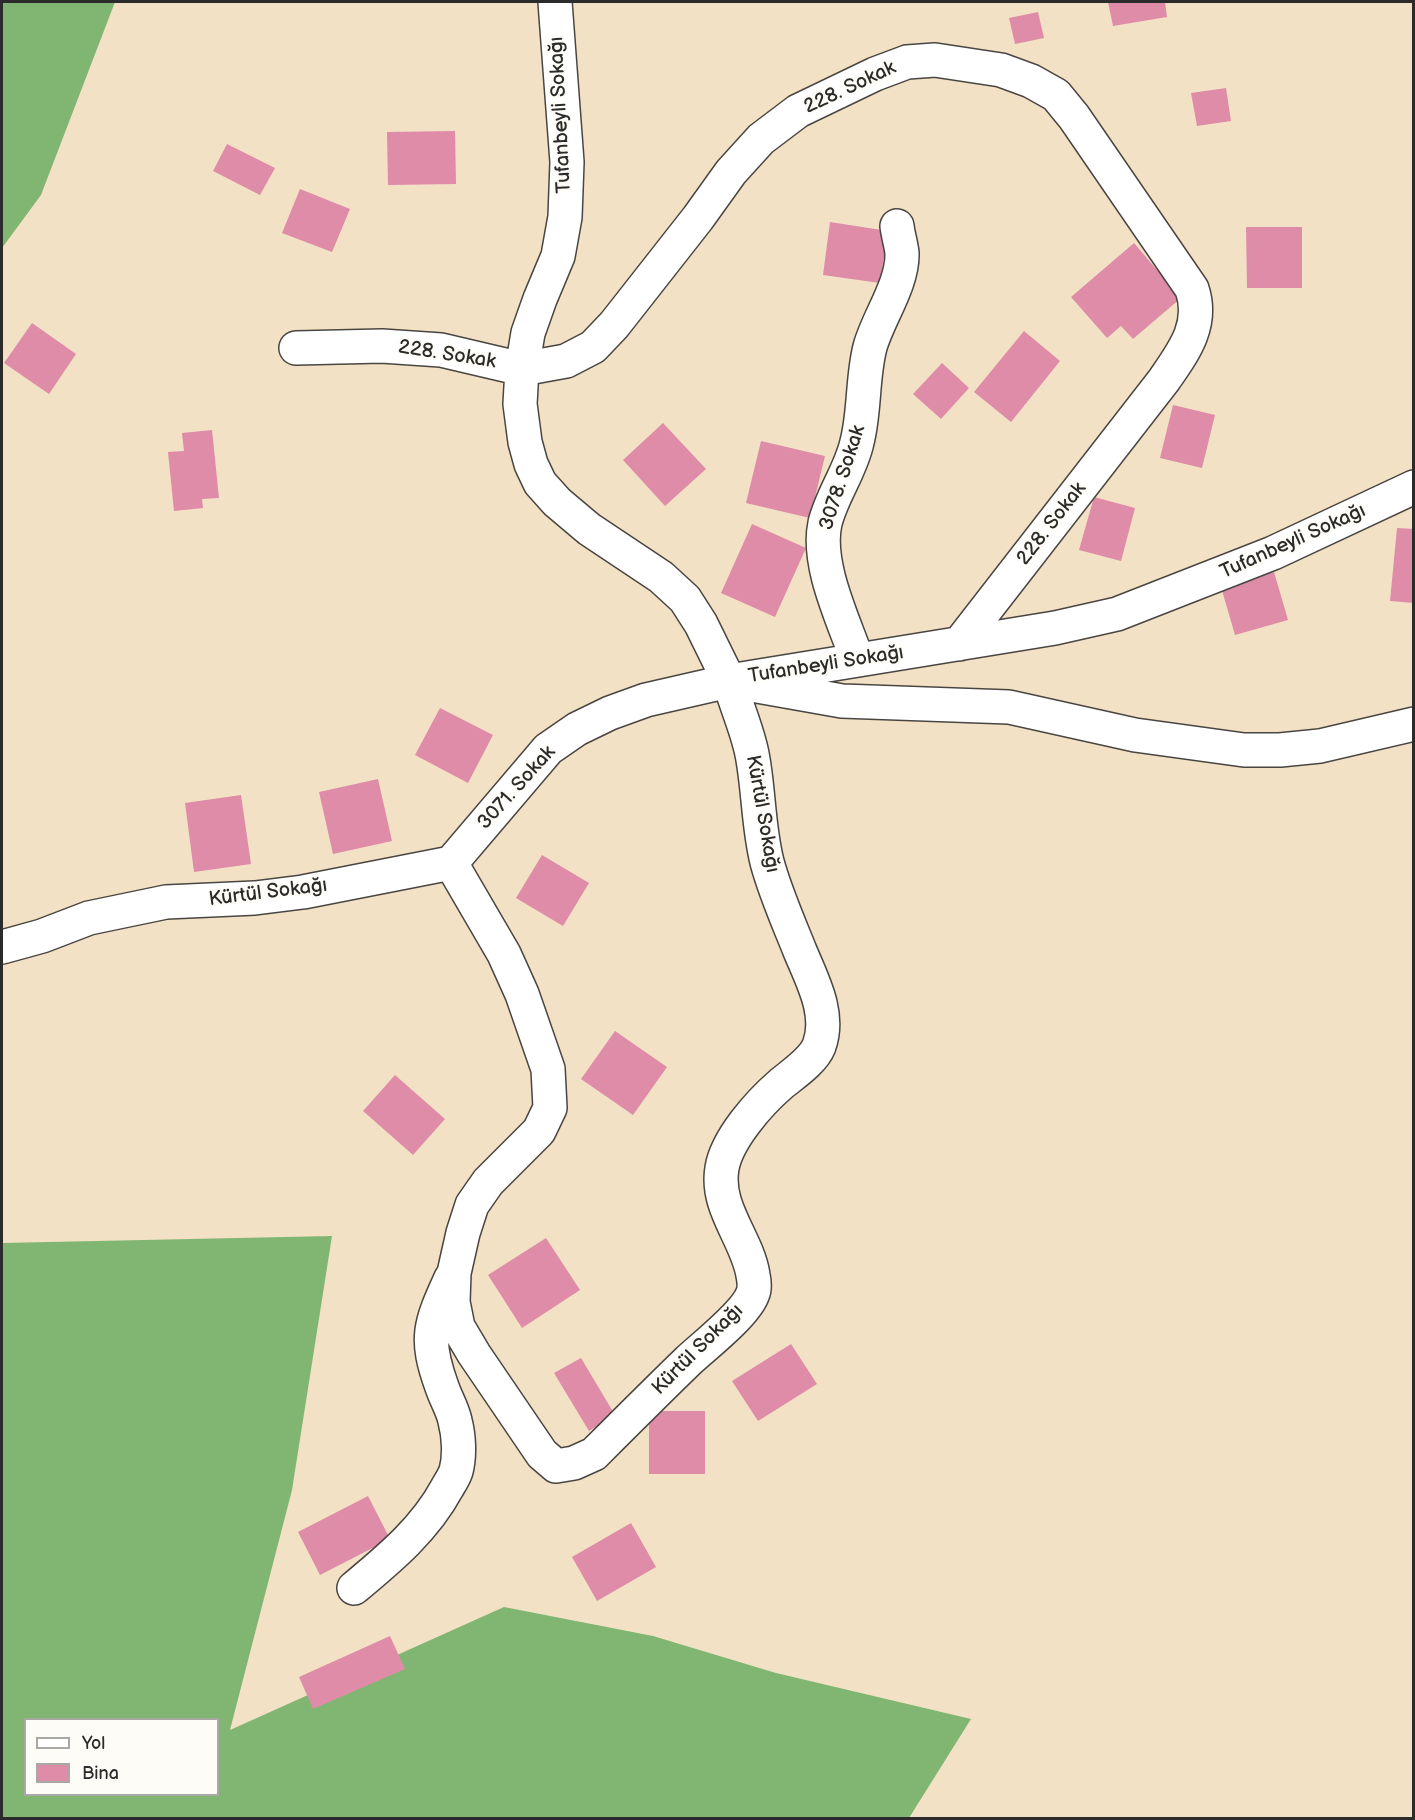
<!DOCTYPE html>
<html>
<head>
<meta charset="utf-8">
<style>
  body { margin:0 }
  #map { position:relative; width:1415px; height:1820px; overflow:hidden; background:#f3e1c5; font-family:"Balsamiq Sans",sans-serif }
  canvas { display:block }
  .frame { position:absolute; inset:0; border:3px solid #2b2b2b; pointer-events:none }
  .legend { position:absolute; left:24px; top:1718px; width:195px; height:78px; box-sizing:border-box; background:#fdfcf7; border:2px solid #a9a8a5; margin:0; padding:8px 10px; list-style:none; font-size:18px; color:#2b2b2b }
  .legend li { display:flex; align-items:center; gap:12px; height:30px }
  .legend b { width:30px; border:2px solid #a9a8a5 }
</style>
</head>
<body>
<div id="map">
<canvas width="1415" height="1820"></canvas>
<div class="frame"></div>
<ul class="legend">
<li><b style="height:8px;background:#fff"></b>Yol</li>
<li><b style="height:16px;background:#de8ca8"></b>Bina</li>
</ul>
</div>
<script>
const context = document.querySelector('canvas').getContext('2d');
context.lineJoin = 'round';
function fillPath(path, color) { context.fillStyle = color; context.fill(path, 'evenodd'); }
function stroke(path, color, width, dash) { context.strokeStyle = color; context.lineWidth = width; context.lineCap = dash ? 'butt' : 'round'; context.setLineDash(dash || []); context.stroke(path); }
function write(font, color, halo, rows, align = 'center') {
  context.font = font + ' "Balsamiq Sans",sans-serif'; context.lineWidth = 4.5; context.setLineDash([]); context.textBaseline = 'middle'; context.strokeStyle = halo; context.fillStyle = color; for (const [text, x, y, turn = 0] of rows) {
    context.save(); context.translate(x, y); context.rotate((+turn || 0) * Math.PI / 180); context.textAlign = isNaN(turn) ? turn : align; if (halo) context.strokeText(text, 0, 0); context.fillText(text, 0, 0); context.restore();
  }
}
fillPath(new Path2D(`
  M2,2H115L41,195L2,248Z
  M332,1236L292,1490L230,1730L504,1607L653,1636L776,1673L971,1719L909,1818H2V1243ZM26,1720H218V1794H26Z`), '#80b672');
fillPath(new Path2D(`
  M1108,2H1165L1167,17L1113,26Z
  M1038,12L1044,38L1015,44L1009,18Z
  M1226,88L1231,121L1197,126L1191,93Z
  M455,131L456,184L388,185L387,132Z
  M227,144L275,168L260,195L213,171Z
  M300,189L350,209L332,252L282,233Z
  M830,222L888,231L880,283L823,275Z
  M1246,227H1302V288H1247Z
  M1134,243L1181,298L1133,339L1121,326L1107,338L1071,297Z
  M32,323L76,354L49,394L4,363Z
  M1024,331L1060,361L1011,422L974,392Z
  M942,363L969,388L941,419L913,394Z
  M1173,405L1215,415L1202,468L1160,458Z
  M663,423L706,469L665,506L623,460Z
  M212,430L219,498L202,499L203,508L174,511L168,452L184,451L182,433Z
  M761,441L825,456L810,518L746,503Z
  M1094,497L1135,508L1121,561L1079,550Z
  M752,524L806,548L775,617L721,593Z
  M1397,528L1414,529V603L1390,601Z
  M1274,572L1288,620L1235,635L1221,587Z
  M440,708L493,735L468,783L415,755Z
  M378,779L392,841L333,854L319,792Z
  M241,795L251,864L194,872L185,803Z
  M542,855L589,883L563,926L516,898Z
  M615,1031L667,1067L633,1115L581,1079Z
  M395,1075L445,1119L413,1155L363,1111Z
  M546,1238L580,1290L522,1328L488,1275Z
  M791,1344L817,1384L758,1421L732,1381Z
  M581,1358L615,1415L589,1431L554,1373Z
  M649,1411H705V1474H649Z
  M368,1496L390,1539L320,1575L298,1532Z
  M631,1523L656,1567L597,1601L572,1557Z
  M390,1636L405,1669L313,1709L299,1677Z`), '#de8ca8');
const street = new Path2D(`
  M555,2L567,162L565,217L558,256L540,299L528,333L522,369L520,404L525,442L531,464L540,483L557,502L589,529L661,577L685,599L701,624L729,681L1055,628L1117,614L1273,553L1414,487
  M296,348L382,346L441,350L522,369L566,361L593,347L614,325L698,218L731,172L761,139L798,111L875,74L907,62L935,60L1001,70L1031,81L1056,95L1074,117L1192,289C1204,325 1184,351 1164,380L959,644
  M857,659C843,619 816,564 825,523C832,495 851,470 857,442C865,411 862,378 870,347C878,318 903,284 902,253C901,244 898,235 897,226
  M451,863L548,749L577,729L610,713L646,700L729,681
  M2,947L42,936L89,918L166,902L255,898L303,892L451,863L504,954L522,994L548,1069L550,1108L539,1131L488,1182L472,1205L463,1233L454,1273L453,1302L458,1327L474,1354L542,1454L556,1466L574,1463L594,1454C625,1423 656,1392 688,1361C704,1346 747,1313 753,1293C755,1289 754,1280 753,1275C747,1238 715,1208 722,1168C727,1139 759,1103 781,1084C793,1074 813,1061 819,1046C831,1014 812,980 800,951C788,921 775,892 767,862C758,826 759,790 752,754C747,729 736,705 729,681L842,701L1009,707L1135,735L1244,750H1280L1320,746L1414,724
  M354,1588C390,1558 425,1529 447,1488C450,1483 454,1477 456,1471C460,1456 459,1436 455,1421C453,1410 446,1399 442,1387C424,1338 430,1324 451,1278`);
stroke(street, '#494642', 36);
stroke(street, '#fff', 33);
write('20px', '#2b2b2b', '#fdfcf7', [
  ["228. Sokak",850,88,-25],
  ["Tufanbeyli Sokağı",561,115,-93],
  ["228. Sokak",447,355,9],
  ["3078. Sokak",843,478,-72],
  ["228. Sokak",1052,524,-52],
  ["Tufanbeyli Sokağı",1293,542,-24],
  ["Tufanbeyli Sokağı",826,665,-9],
  ["3071. Sokak",517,788,-48],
  ["Kürtül Sokağı",762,814,80],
  ["Kürtül Sokağı",268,893,-7],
  ["Kürtül Sokağı",698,1350,-45]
]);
</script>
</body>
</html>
